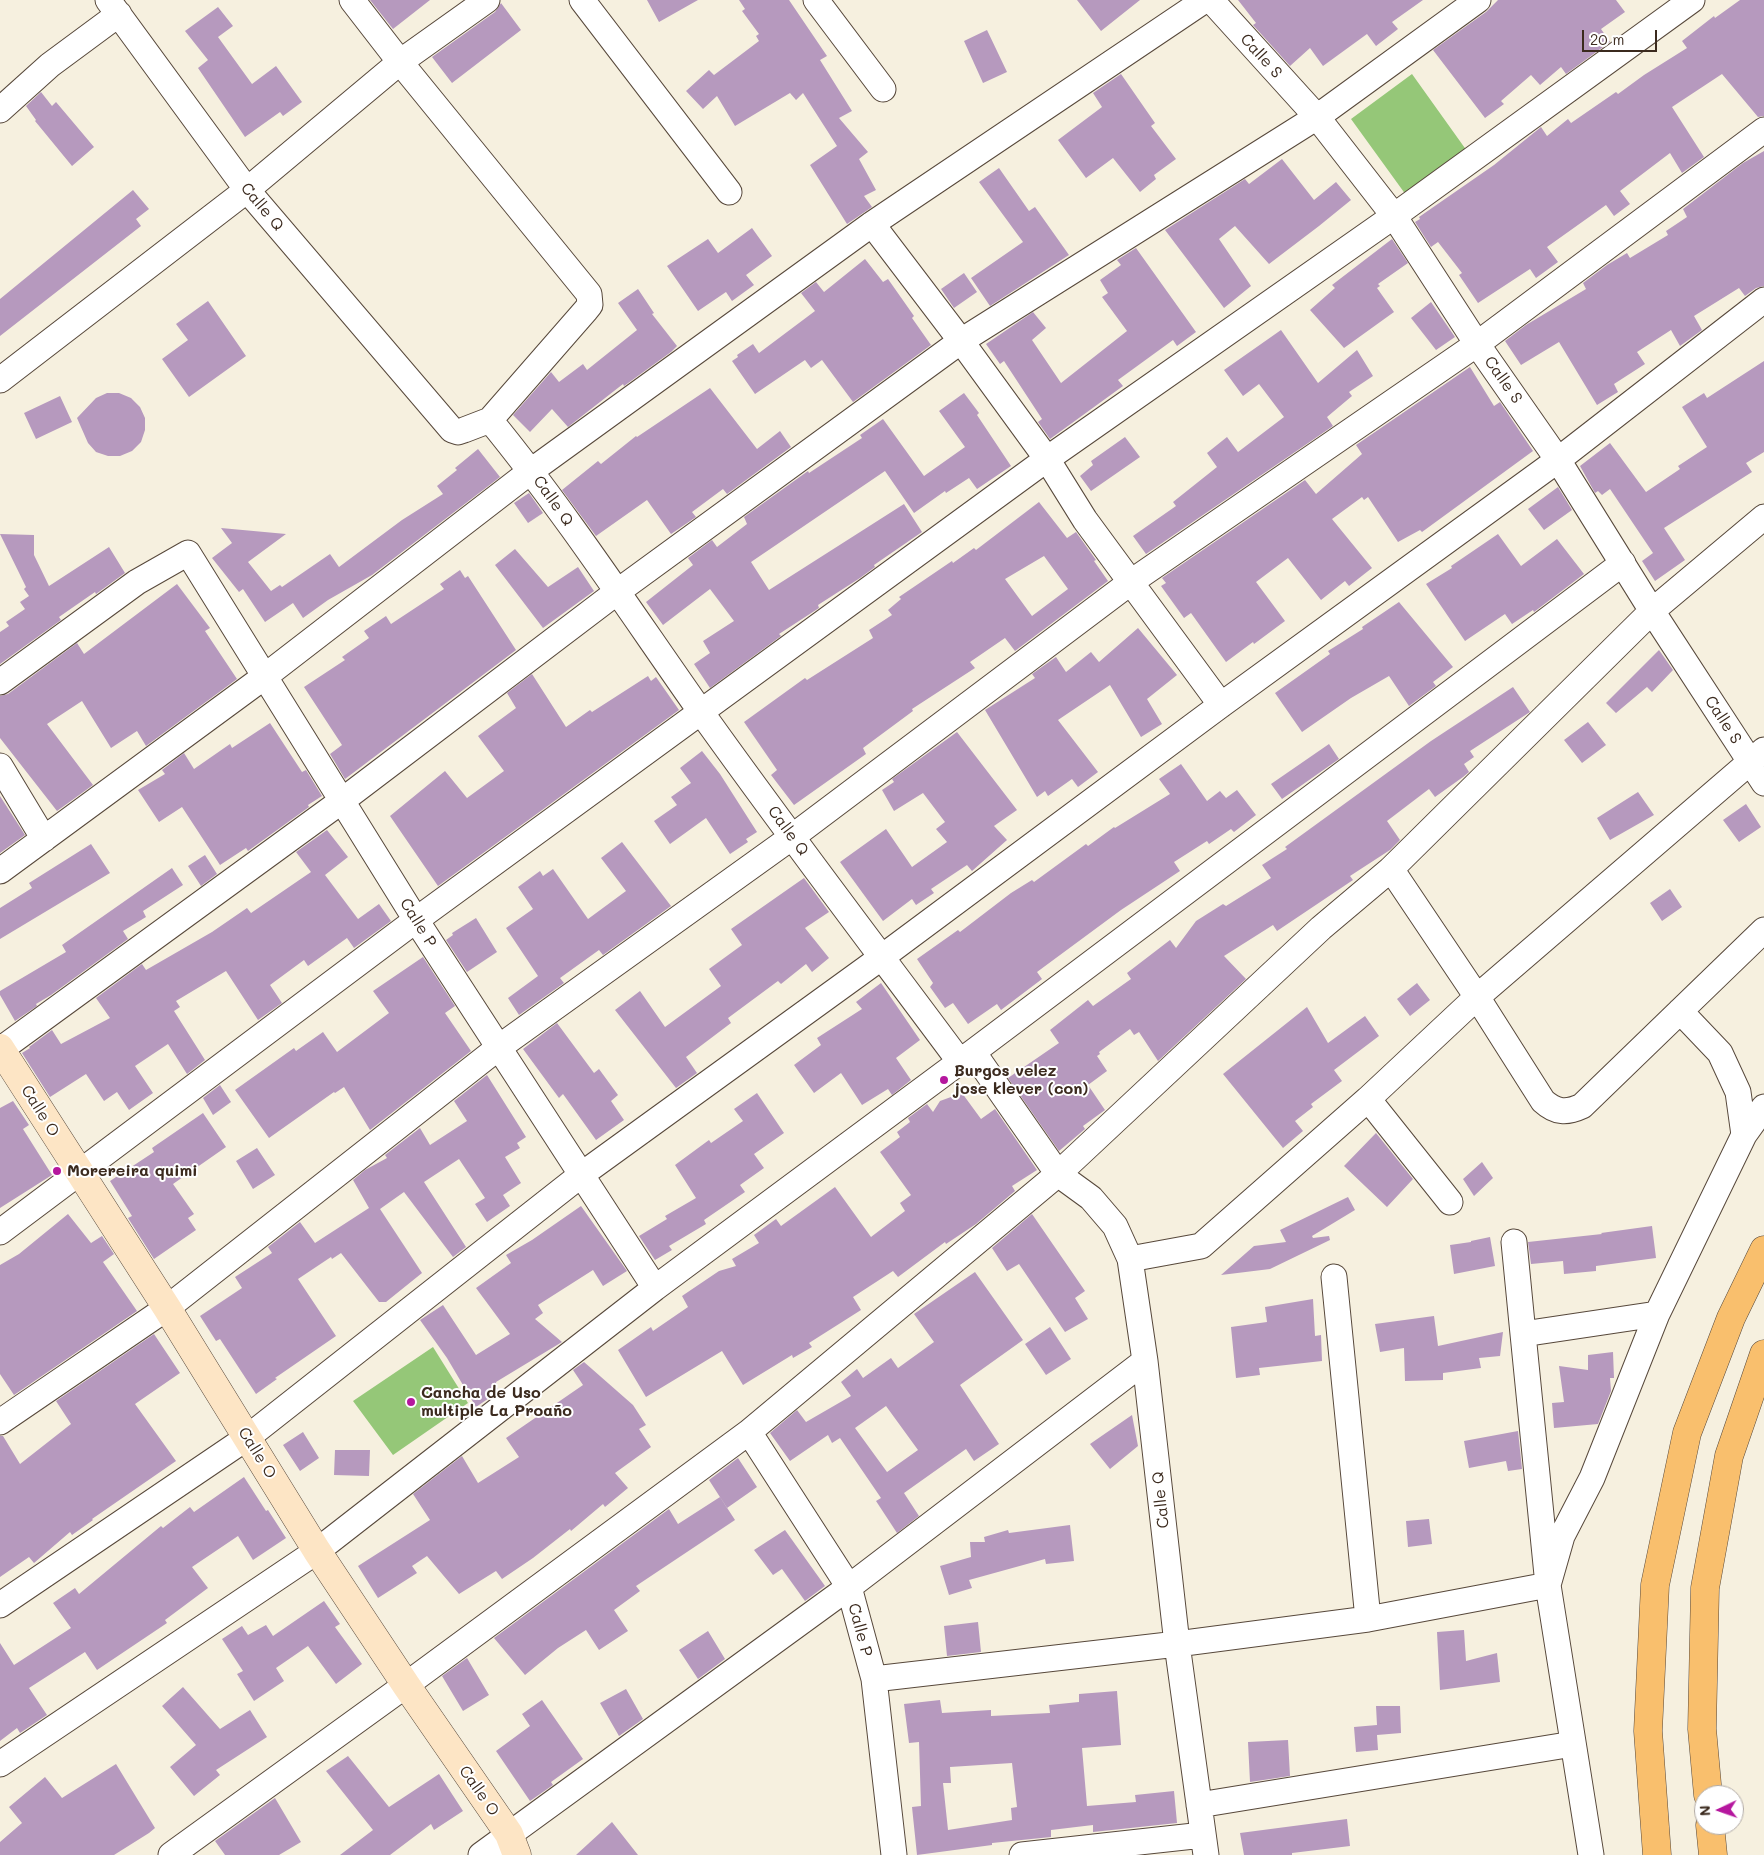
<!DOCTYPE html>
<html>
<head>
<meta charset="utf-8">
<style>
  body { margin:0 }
  #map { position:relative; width:1764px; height:1855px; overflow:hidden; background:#f6f0df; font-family:Mali,sans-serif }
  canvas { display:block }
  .north { position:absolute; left:1694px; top:1785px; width:50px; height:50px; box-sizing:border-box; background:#fff; border:1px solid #b1aaa5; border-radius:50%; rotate:267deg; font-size:14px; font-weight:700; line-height:20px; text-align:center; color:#3b2a1e }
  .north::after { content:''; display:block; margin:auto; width:18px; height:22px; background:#b5179e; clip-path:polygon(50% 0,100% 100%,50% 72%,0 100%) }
  .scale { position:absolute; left:1582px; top:30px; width:75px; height:22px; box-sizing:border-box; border:2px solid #3b2a1e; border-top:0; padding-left:6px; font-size:15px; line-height:18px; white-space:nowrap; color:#3b2a1e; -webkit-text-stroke:4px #fff; paint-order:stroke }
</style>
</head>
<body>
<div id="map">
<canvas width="1764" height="1855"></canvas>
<div class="north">N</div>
<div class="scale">20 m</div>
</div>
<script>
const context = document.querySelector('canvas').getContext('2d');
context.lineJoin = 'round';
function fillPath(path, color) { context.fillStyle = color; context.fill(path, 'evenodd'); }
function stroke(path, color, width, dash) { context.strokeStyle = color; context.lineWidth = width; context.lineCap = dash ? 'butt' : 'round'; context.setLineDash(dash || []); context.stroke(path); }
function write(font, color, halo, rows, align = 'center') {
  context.font = font + ' Mali,sans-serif'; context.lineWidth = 4; context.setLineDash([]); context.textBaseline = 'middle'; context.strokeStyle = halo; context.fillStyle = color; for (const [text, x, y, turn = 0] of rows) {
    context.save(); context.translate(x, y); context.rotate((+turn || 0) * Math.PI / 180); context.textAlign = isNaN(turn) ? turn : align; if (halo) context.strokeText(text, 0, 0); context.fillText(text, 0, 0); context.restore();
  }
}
fillPath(new Path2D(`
  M1412,74L1467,151L1406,195L1351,119Z
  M433,1347L468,1403L393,1455L353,1401Z`), '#95c778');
fillPath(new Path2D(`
  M370,0H430L393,29Z
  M647,0H698L659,22Z
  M739,0H789L827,56L820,60L852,111L839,118L868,152L859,159L876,190L864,196L872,207L847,224L810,165L837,146L803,93L796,100L790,93L735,126L717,96L703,109L686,91L709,70L714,75L759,41L756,36L759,34L742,11L745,9Z
  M1077,0H1140L1101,31Z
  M1238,0H1423L1392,22L1398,29L1376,46L1367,34L1323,66L1310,48L1290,66L1253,25L1256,23Z
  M1498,0H1616L1625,12L1601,29L1610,42L1566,74L1561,67L1540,85L1531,75L1501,101L1504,104L1485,118L1433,50L1486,12Z
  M1740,0H1764V116L1758,117L1722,74L1672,107L1704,157L1682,173L1670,153L1620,191L1630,204L1614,216L1606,205L1547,247L1558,262L1536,278L1530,269L1478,303L1459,275L1462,273L1438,242L1431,247L1415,222L1420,219L1419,217L1494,165L1541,127L1547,136L1568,119L1571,123L1616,92L1618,94L1644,75L1687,48L1682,41L1714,16L1715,18Z
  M501,3L521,30L452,83L432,57L495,12Z
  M218,7L233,26L218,37L252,84L276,66L302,102L283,116L280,112L245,137L198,68L208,60L185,31Z
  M987,30L1007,72L983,83L964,41Z
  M1121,74L1155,123L1151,126L1176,159L1154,175L1156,179L1140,192L1113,158L1086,178L1058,140L1102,107L1093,93Z
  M41,92L52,106L56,102L94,147L72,166L35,121L36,120L26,106Z
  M1764,151V286L1756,288L1745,296L1739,288L1694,316L1702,330L1680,346L1671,330L1637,352L1645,364L1614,384L1618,392L1597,405L1559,342L1521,365L1505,341L1526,325L1586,289L1583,283L1607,265L1627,253L1630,258L1668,235L1666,231L1687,217L1683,209L1743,163Z
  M1282,159L1314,200L1336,182L1351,200L1319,226L1269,264L1235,226L1219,239L1251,286L1224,308L1165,230L1245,179L1249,184Z
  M999,168L1029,211L1035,207L1069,255L990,306L971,278L1023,242L979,182Z
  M133,190L149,209L136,219L141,226L0,336V299Z
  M752,228L772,256L746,275L754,285L732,301L726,292L698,311L667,266L708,239L718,253Z
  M1392,239L1408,263L1378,284L1380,286L1377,288L1394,312L1344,348L1310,310L1335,288L1332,285Z
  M1136,248L1196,332L1177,346L1173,340L1118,380L1123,386L1050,439L1038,422L1042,419L1004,361L1000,364L986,344L1033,312L1046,328L1032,340L1061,383L1127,331L1102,297L1108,293L1100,280L1121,265L1117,260Z
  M865,259L883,282L888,279L914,316L912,318L931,345L853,402L822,360L811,368L805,360L755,394L732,361L738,357L737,355L753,344L759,353L815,311L801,293L816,282L824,292Z
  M964,273L977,292L954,308L941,289Z
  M638,289L654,313L652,314L677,346L671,352L624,386L623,384L568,427L552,409L530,432L513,415L551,372L559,382L583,364L587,370L637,330L618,303Z
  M208,301L246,356L189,397L162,359L188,340L176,324Z
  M1431,302L1455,337L1436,350L1411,318Z
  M1281,330L1318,383L1357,350L1373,376L1349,392L1352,396L1327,417L1333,426L1146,554L1133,536L1176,506L1173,502L1217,467L1207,453L1227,437L1238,452L1284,417L1259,384L1243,396L1224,370Z
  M1764,361V452L1746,463L1752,472L1664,528L1685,560L1655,581L1642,561L1653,553L1610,489L1602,495L1598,491L1595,493L1580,466L1610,443L1646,492L1680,469L1678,466L1707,447L1682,407L1704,393L1707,398Z
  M1470,367L1494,406L1500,402L1533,451L1422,532L1420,530L1398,542L1368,497L1364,500L1362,497L1332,519L1372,568L1349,586L1345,581L1321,600L1288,558L1256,582L1285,621L1254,644L1253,642L1226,662L1191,613L1184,618L1161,586L1166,583L1162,578L1305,480L1316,494L1362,454L1356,445Z
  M710,388L757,449L780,431L791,447L727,494L723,489L692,512L696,517L671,534L647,500L596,536L562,490L598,461L601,464L636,436L637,437Z
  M107,393H119L131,398L140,407L145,418V430L141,442L132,451L120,456H108L96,452L88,443L77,418L96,398Z
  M964,393L979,413L977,415L1011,466L977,489L969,478L946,493L945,491L914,513L885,471L751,562L769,590L904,504L922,532L874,565L875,567L860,578L818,605L819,608L779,634L781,636L710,688L694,664L710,653L703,641L734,621L710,589L663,625L646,602L693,565L688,558L712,540L717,547L747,524L744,517L808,471L809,473L862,438L860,435L883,419L924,476L965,447L939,411Z
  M60,396L72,422L36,439L24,413Z
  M1125,437L1140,457L1091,491L1080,476L1093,465L1091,461Z
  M478,449L500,477L372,575L328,600L303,618L293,603L265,622L243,589L239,592L212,558L232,543L221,528L286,534L248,562L271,591L280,585L282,587L330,554L339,567L402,520L443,494L437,486L457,470L455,468Z
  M1558,487L1572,510L1544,530L1528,509Z
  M529,493L543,513L528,523L514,503Z
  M1039,502L1067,538L1076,532L1096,560L1094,561L1108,581L1015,651L1005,638L970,662L975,668L912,709L913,711L863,748L866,754L794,805L771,775L777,770L744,722L805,678L807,680L873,638L869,630L892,615L888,610L901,599L899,597L952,561L953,563L974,548L976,550ZM1044,556L1068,589L1032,616L1005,579Z
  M0,534L34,535V555L49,586L109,547L125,573L96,594L95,592L59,617L61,620L0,664V632L9,626L6,622L25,609L20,602L29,596L24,589L26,587Z
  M1498,534L1521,566L1557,539L1584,574L1534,612L1533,610L1512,624L1505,614L1465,641L1426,584L1452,568L1451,566Z
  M515,549L548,587L578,567L594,591L543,628L495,565Z
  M460,570L465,578L468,576L516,650L345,779L330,754L342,745L304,687L345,660L342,657L369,638L364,631L386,616L391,624L444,589L440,584Z
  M177,584L210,628L205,631L237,679L146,746L137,731L111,748L82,701L47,724L93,785L57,811L0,738V696L8,694L77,643L84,654Z
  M1399,602L1453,667L1433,682L1436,686L1409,706L1389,676L1351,698L1302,732L1275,693L1330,654L1328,651L1363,629L1362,627Z
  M1138,628L1177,675L1147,699L1162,724L1141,737L1110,685L1058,720L1098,772L1078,787L1072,779L1048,796L1045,791L1037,797L985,710L1035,678L1032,674L1056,657L1066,672L1091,652L1099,662Z
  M1659,650L1673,670L1652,692L1647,687L1616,713L1606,703Z
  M532,674L566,727L590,710L592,712L648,676L651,681L656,677L679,710L438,886L390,816L445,771L467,798L504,771L478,736L516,708L507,693Z
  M1513,687L1530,712L1470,751L1474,757L1464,764L1469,772L1463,777L1435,797L1429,789L1387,821L1400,840L1390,850L1350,876L1353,880L1277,931L1273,925L1224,956L1246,979L1158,1061L1139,1032L1134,1035L1130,1029L1099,1052L1100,1054L1097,1056L1107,1071L1088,1085L1105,1110L1083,1126L1085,1129L1059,1151L1008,1078L1059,1043L1050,1030L1088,1000L1093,1006L1131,979L1127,973L1170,940L1176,948L1196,921L1223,904L1226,906L1271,878L1262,865L1287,849L1285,847L1431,741Z
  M1588,722L1606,745L1582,763L1564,740Z
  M270,723L302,772L306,770L322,796L308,805L309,807L248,851L246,848L220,865L182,807L159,822L138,790L165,774L162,770L184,753L194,769L230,744L232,748Z
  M957,732L1017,810L994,826L1007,840L972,871L967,865L931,889L934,893L916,905L912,899L883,921L840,862L886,829L912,867L947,842L936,829L945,822L923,793L894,811L882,790L894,782L892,779Z
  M1329,744L1339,759L1282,799L1271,784Z
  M702,751L720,774L757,832L746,839L748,842L730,854L706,818L670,844L654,821L677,805L671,797L691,783L680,768Z
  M1181,764L1207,801L1220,791L1226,798L1237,790L1256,815L1234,832L1231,829L1209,844L1207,841L1174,862L1180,871L1121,910L1037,972L1042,979L1001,1010L997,1004L968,1024L953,1003L945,1008L930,987L933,983L917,959L958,930L960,932L1011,893L1032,880L1034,882L1086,844L1088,846L1114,827L1115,828L1170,794L1159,779Z
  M1638,792L1654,815L1610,840L1597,818Z
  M0,796L25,835L0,853Z
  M1746,804L1761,827L1739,842L1723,820Z
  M327,830L348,857L325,875L358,919L379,904L391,921L354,948L347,938L308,966L304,960L270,985L282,1003L258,1020L226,971L176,1001L180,1007L174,1011L205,1060L187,1074L168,1044L135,1066L153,1093L129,1110L117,1092L104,1101L86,1074L50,1097L22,1053L30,1048L29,1047L52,1030L61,1044L110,1018L96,998L142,964L146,970L212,932L247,908L251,913L311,872L296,852Z
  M622,842L671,906L603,955L599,950L560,978L564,983L519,1015L508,998L538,976L506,928L533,909L518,887L540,871L543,876L553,869L588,919L626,891L601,858Z
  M91,844L110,873L0,939V908L32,888L29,883Z
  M205,855L217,874L201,886L188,866Z
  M172,868L183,885L143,911L146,917L123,931L128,939L51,995L36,1004L37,1006L15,1021L0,995V991L66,952L62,945Z
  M804,878L829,912L805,928L829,958L812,972L806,964L781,984L778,981L728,1018L731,1023L686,1057L697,1073L676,1088L615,1010L640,991L665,1027L721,986L709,969L742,945L731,929Z
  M1670,889L1682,907L1662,921L1650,903Z
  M476,918L497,952L467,972L446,940L453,935L452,933Z
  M423,957L455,1006L445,1013L471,1051L370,1130L344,1087L335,1093L334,1092L269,1138L235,1090L294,1048L296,1051L323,1032L337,1052L389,1013L373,991Z
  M881,983L920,1040L896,1058L911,1080L892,1095L888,1089L862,1105L841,1073L814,1093L794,1065L821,1045L817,1038L862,1009L856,1002Z
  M1417,983L1430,1000L1410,1016L1397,999Z
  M1307,1007L1328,1043L1365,1016L1379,1036L1334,1070L1342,1081L1311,1104L1313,1107L1295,1121L1303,1131L1283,1148L1223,1074Z
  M557,1023L594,1073L599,1069L618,1095L611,1101L624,1120L596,1140L563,1094L559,1098L523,1049Z
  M487,1075L526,1137L517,1143L520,1148L505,1157L521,1183L503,1195L510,1206L487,1222L475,1204L485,1198L459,1159L424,1182L466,1247L453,1257L404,1192L380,1209L422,1273L386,1302H379L341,1253L332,1259L331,1257L298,1279L336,1336L275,1378L277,1379L256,1394L220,1339L216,1341L200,1316L242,1288L235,1277L272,1253L268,1247L300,1222L315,1243L369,1208L353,1180L365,1170L387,1158L385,1155L420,1128L430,1145L467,1121L454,1101Z
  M220,1085L231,1102L213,1115L203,1098Z
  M757,1093L784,1133L754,1154L764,1168L740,1185L745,1192L704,1220L706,1224L669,1246L672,1250L655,1260L639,1236L667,1219L665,1216L696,1198L675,1165L709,1140L711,1143L743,1121L734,1109Z
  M962,1093L981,1119L995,1109L1037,1170L1012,1186L1015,1191L976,1224L946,1244L945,1242L898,1277L893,1271L853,1297L861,1310L809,1343L812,1347L793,1358L792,1355L743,1385L722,1351L646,1397L618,1350L651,1327L653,1331L688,1307L682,1296L719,1271L736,1266L732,1259L759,1243L754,1235L776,1219L781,1226L835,1187L871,1237L905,1211L900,1203L911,1195L880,1152L900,1137L897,1132L910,1122L908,1118L927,1104L933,1112L940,1101Z
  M13,1101L29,1125L23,1129L52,1175L0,1208V1108Z
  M203,1113L226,1147L173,1184L194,1214L188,1218L196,1230L154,1259L128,1218L132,1216L110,1181L154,1152L152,1148Z
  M1376,1133L1413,1179L1387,1207L1344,1166Z
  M257,1148L275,1175L253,1189L236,1161Z
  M1482,1162L1493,1178L1474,1196L1463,1179Z
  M1348,1197L1355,1210L1312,1236L1313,1238L1329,1236L1330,1240L1270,1269L1221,1275L1254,1246L1286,1242L1280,1230Z
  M581,1206L627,1271L603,1286L593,1270L538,1305L543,1313L535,1319L562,1342L496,1382L498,1392L476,1407L447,1358L420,1320L443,1305L476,1355L510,1334L476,1288L511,1263L506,1255L532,1240Z
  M68,1214L91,1243L102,1236L114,1254L103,1262L137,1311L14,1395L0,1374V1265L19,1254Z
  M1032,1214L1085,1291L1075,1298L1088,1319L1065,1332L1019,1264L1007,1271L992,1248Z
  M1652,1226L1656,1258L1596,1266V1271L1564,1274L1563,1261L1531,1264L1528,1242L1602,1234L1601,1233Z
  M1490,1237L1495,1266L1454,1274L1450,1245L1471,1242V1241Z
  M975,1272L1023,1340L960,1385L999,1444L974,1461L966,1449L904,1493L919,1516L897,1533L876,1501L881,1498L840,1438L832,1443L828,1435L790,1461L770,1433L797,1410L806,1422L851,1396L841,1382L857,1369L863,1378L891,1358L898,1368L934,1342L914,1314ZM886,1406L918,1450L887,1472L855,1428Z
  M1313,1299L1315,1336L1321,1335L1322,1361L1259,1368L1260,1375L1236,1378L1231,1327L1267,1322L1265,1307Z
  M1434,1316L1438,1346L1503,1332L1500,1356L1479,1358L1481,1368L1443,1373V1380L1405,1381L1404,1348L1380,1352L1375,1324Z
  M1050,1327L1071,1359L1046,1375L1025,1344Z
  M154,1334L180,1373L135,1404L176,1461L92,1519L93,1520L72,1535L70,1532L34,1563L29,1557L0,1577V1436H3L20,1464L71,1424L56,1401Z
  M1613,1352L1614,1378H1610L1611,1391L1598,1424L1554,1428L1552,1403L1564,1402L1559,1366L1588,1370V1355Z
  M584,1362L633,1405L646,1425L639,1429L651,1447L615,1473L628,1488L605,1507L603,1504L571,1531L570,1529L533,1558L502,1579L496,1571L459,1594L427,1556L412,1566L417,1573L378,1598L358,1566L430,1520L413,1494L462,1456L478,1483L519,1457L506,1438L583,1385L573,1370Z
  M1132,1415L1138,1446L1110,1469L1090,1444Z
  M1518,1431L1522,1469L1508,1471L1506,1461L1469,1468L1464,1441Z
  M303,1432L319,1458L300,1471L283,1445Z
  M335,1450H370L369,1476L334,1475Z
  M738,1458L757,1487L727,1508L709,1480Z
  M244,1477L266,1511L268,1510L286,1538L253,1560L238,1536L192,1567L208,1588L165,1620L167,1623L97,1670L85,1652L29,1688L47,1715L20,1733L17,1728L0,1741V1643L14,1665L71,1628L53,1603L75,1588L79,1594L161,1526L163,1528L190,1507L194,1512Z
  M720,1497L735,1520L636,1586L640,1591L614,1610L628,1631L599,1650L586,1630L558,1648L525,1675L494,1638L669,1509L678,1524Z
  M1429,1519L1432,1544L1408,1547L1406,1521Z
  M1070,1525L1074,1561L1046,1564L1045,1559L969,1580L972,1588L949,1595L940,1566L971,1557L970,1542H985L984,1537L1008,1530L1009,1533Z
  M785,1530L825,1586L805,1601L782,1569L773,1575L754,1550Z
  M324,1601L340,1624L335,1627L362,1664L336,1684L308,1646L276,1668L284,1681L254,1701L237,1674L243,1671L222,1639L242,1626L248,1635L266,1625L273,1636Z
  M978,1622L981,1652L947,1656L944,1626Z
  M1464,1630L1466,1661L1497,1653L1500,1682L1440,1690L1437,1632Z
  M708,1631L725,1659L698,1679L679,1650Z
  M467,1658L489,1695L463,1711L442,1676Z
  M183,1687L220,1729L250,1710L267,1737L216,1770L220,1775L194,1796L170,1767L196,1745L162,1706Z
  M626,1689L643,1719L619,1736L600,1703Z
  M1117,1691L1121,1745L1082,1748L1087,1806L1136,1802L1135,1795L1174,1791L1177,1823L1093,1832V1825L1051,1830V1837L992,1843V1845L917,1855L912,1807L921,1806L919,1742L909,1743L904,1704L940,1700L942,1713L991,1710V1716L1050,1713L1049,1705L1079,1702V1694ZM1012,1763L1017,1807L1011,1808L1012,1820L948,1830L943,1783H951L950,1767Z
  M542,1700L583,1759L551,1782L553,1785L530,1801L496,1751L530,1726L522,1714Z
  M1376,1706H1400L1401,1733L1377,1735L1378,1750L1356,1752L1354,1727L1377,1725Z
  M1288,1740L1290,1776L1250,1782L1248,1742Z
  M348,1756L389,1807L439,1774L463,1811L434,1830L431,1824L390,1855H340L373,1830L326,1771Z
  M116,1764L155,1828L149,1833L114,1855H0V1842L22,1823L9,1807L45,1777L62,1798Z
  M275,1798L301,1842L279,1855H225L215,1841Z
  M1347,1819L1350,1846L1292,1853V1855H1244L1240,1833Z
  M612,1822L638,1855H576Z`), '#b699be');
const street = new Path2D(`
  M108,0L247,190L452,430L458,432L464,430L490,420L586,310L590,305L589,294L400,62L352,0
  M582,0L729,192
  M816,0L883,89
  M1211,0L1317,117L1394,216L1477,344L1558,460L1652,611L1764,783
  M0,110L50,65L119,14
  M872,224L961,341L1047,459L1085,520L1221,705
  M0,380L247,190L400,62L487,0
  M490,420C566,513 632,614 701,712C785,830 873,945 960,1062
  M0,682L137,582L188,553L416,920L655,1288
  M0,766L44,839
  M1391,869L1477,997L1543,1101C1556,1113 1567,1113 1582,1106L1764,930
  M0,871L264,677L531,471L872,224L1205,0
  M1680,1011L1720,1053L1738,1092L1744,1135
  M0,1050L343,800L617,592L961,341L1317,117L1478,0
  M973,1052L1058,1174L1091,1198L1115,1226L1130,1259L1145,1361L1177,1644L1206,1855
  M1368,1099L1450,1202
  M0,1232L416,920L1047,459L1394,216L1692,0
  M1514,1242L1523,1334
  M1130,1259L1201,1246L1368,1099L1477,997L1764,750
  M1334,1277L1368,1619
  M0,1422L167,1308L498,1048L792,837L1131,582L1477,344L1764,130
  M749,1432L849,1587L874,1679L894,1855
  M0,1605L248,1437L581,1175L882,957L1221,705L1558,460L1764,300
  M874,1679L1177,1644L1368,1619L1548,1585L1562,1536L1592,1478L1657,1314L1744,1135L1764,1107
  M0,1764L317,1551L655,1288L973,1052L1623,563
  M1199,1805L1573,1744
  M171,1855L406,1685L749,1432L1058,1174L1321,928L1391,869L1652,611L1764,517
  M481,1855L849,1587L1145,1361
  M1022,1855L1203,1835
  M1591,1855L1548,1585L1523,1334L1657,1314`);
const secondary = new Path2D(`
  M0,1048L167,1308L317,1551L406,1685L509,1834L517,1855`);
const highway = new Path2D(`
  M1708,1795L1702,1729L1705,1588L1729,1456L1764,1354
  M1710,1825L1713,1855
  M1657,1855L1648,1731L1655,1585L1687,1433L1731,1318L1764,1250`);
stroke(street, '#57483b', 27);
stroke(secondary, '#57483b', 29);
stroke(highway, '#57483b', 29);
stroke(street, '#fff', 25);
stroke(secondary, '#fde5c5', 28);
stroke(highway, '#f9bf6d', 28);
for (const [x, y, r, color] of [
  [944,1080,5,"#b5179e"],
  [57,1171,5,"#b5179e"],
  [411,1402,5,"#b5179e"]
]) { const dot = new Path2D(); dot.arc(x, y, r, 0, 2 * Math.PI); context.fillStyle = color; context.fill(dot); stroke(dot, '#fff', 2); }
write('16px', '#3b2a1e', '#fff', [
  ["Calle S",1261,56,48],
  ["Calle Q",262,207,50],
  ["Calle S",1503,380,55],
  ["Calle Q",553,501,55],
  ["Calle S",1723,720,57],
  ["Calle Q",788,831,54],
  ["Calle P",418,923,58],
  ["Calle O",40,1111,58],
  ["Calle O",257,1453,58],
  ["Calle Q",1161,1500,-96],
  ["Calle P",860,1630,75],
  ["Calle O",479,1791,55]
]);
write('bold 16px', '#3b2a1e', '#fff', [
  ["Burgos velez",954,1071],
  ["jose klever (con)",954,1089],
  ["Morereira quimi",67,1171],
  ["Cancha de Uso",421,1393],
  ["multiple La Proaño",421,1411]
], 'left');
</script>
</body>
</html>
